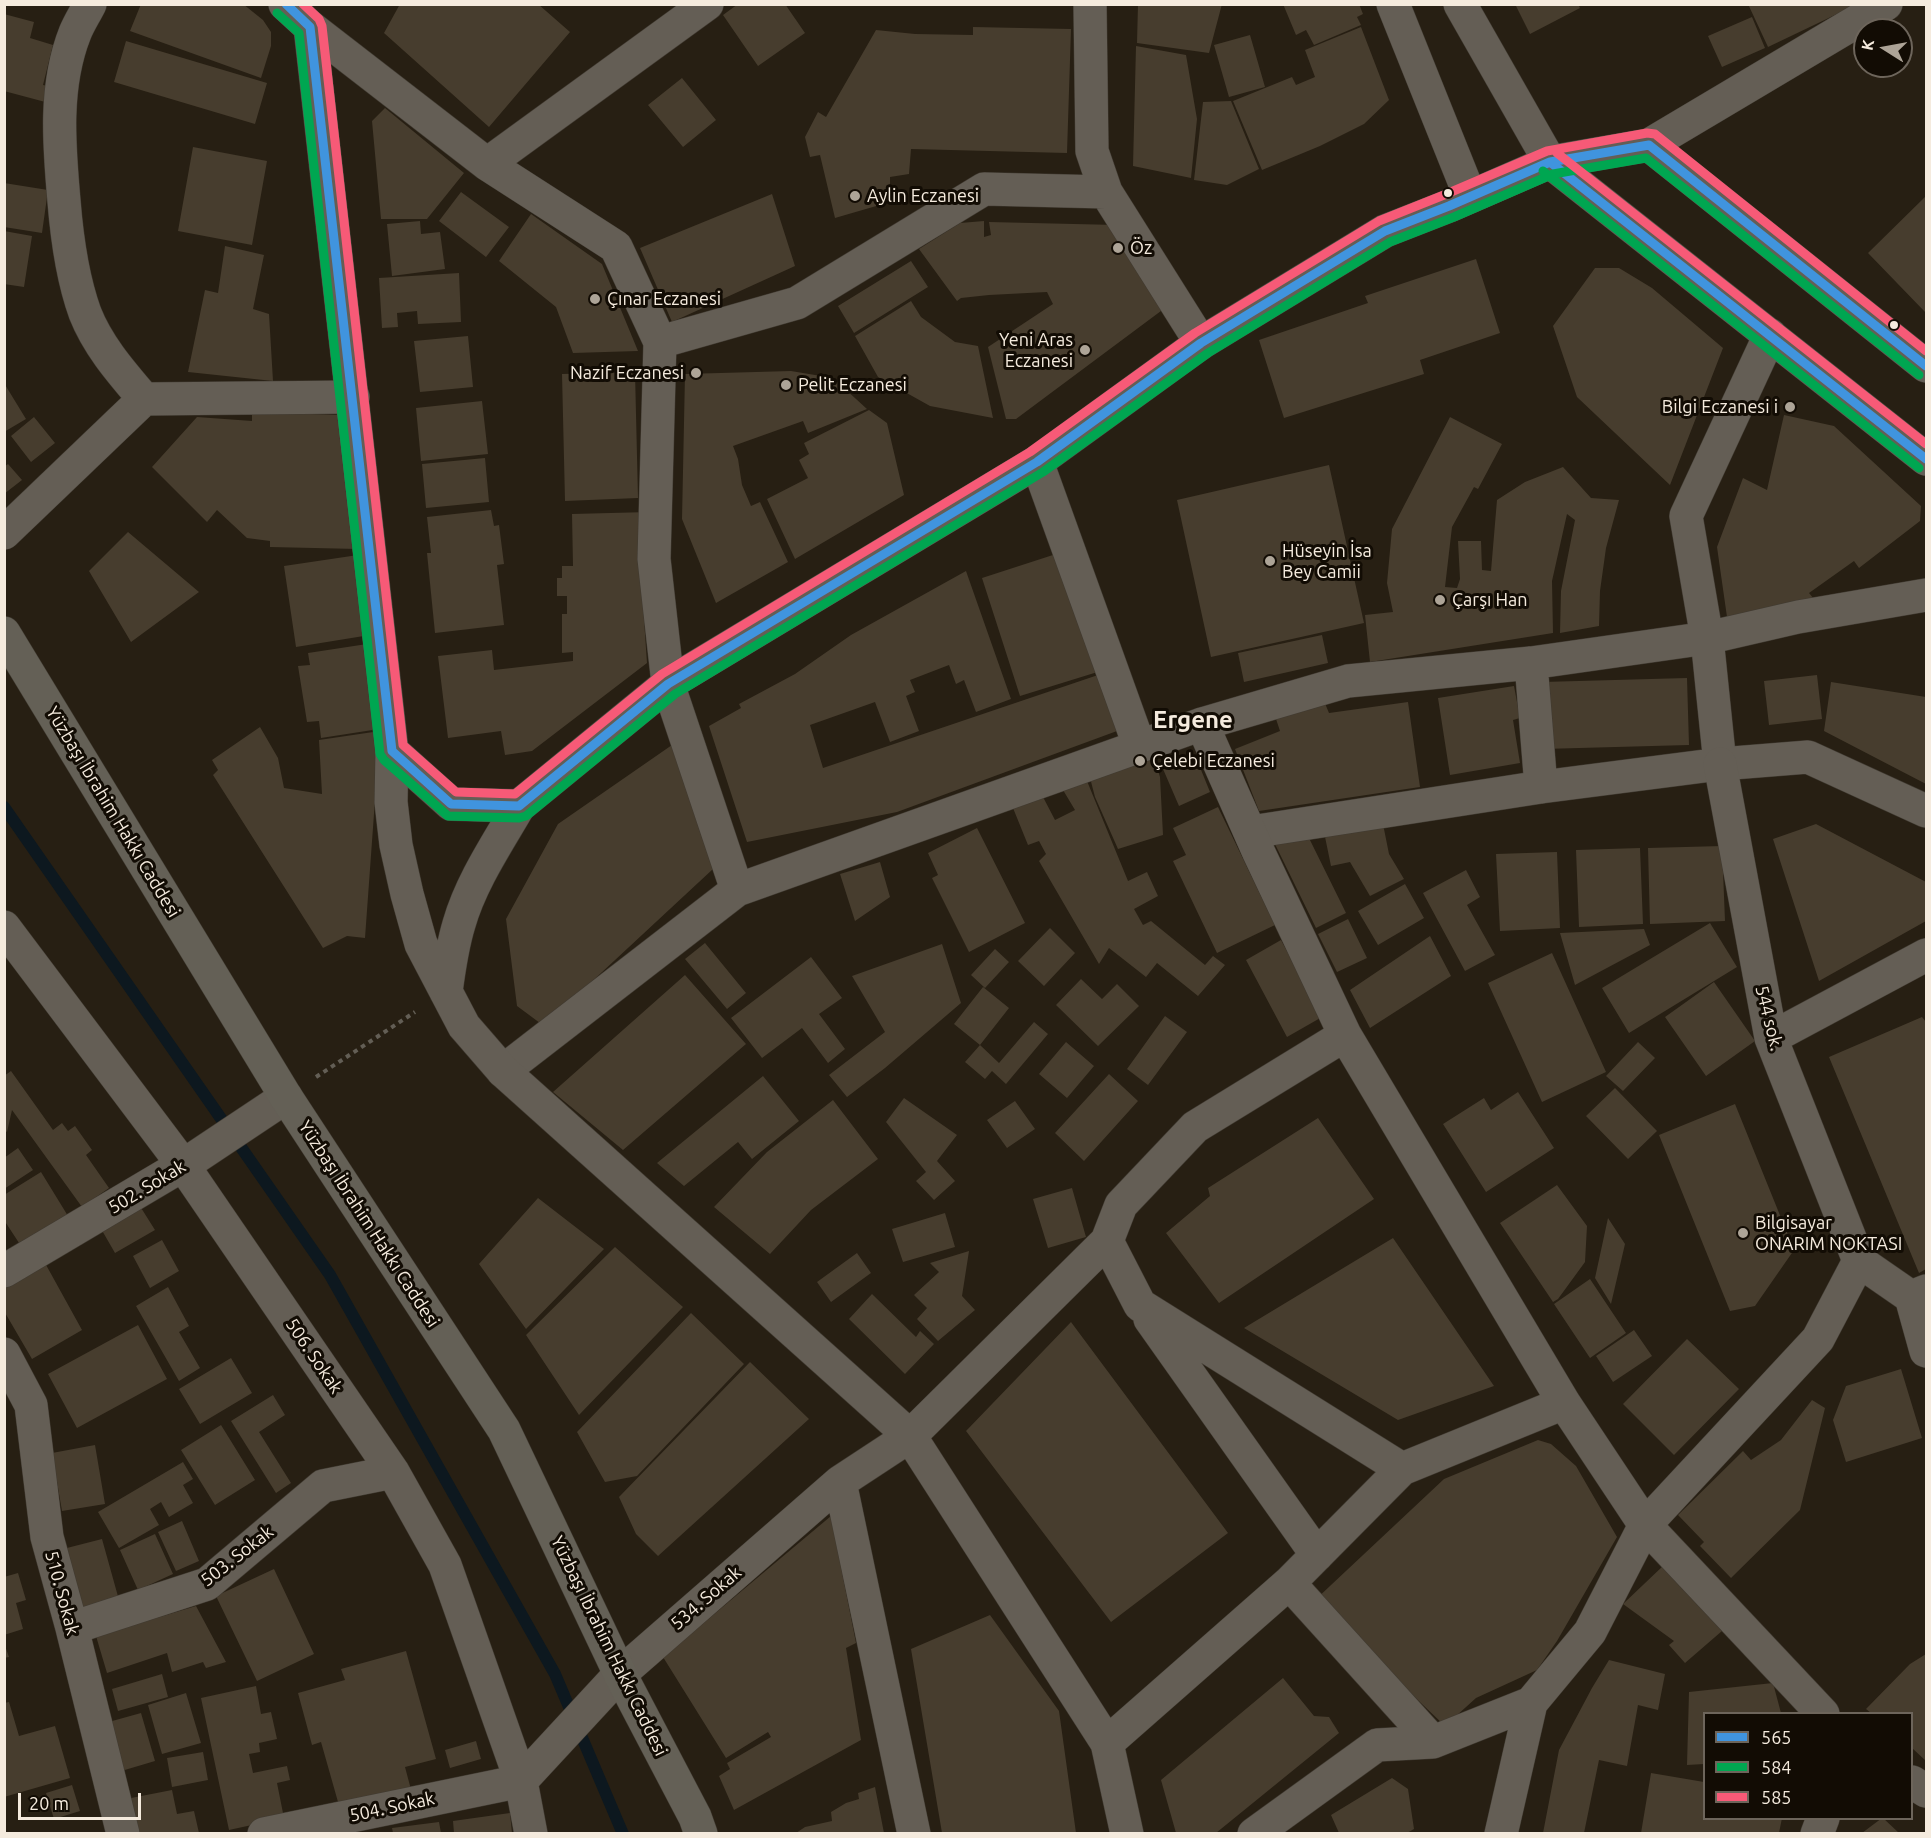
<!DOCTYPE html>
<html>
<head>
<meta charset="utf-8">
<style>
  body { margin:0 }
  #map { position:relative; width:1931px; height:1838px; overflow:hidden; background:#271f13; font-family:Ubuntu,sans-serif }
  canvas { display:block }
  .frame { position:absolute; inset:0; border:6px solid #f5ebde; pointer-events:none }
  .legend { position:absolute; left:1703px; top:1712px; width:210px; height:108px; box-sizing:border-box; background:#120c04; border:2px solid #6d655b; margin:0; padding:8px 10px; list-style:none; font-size:18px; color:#f5ebde }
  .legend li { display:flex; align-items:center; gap:12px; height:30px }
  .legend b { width:30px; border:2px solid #6d655b }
  .north { position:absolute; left:1853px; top:18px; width:60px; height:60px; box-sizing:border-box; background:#120c04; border:2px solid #6d655b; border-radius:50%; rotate:281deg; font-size:16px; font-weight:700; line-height:24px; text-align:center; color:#f5ebde }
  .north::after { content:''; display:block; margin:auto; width:21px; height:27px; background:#ada497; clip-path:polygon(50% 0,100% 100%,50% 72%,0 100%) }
  .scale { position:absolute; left:18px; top:1793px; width:123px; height:27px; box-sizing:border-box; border:3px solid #f5ebde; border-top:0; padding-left:8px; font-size:18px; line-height:21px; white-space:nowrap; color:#f5ebde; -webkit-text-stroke:4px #120c04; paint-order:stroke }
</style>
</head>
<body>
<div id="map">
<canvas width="1931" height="1838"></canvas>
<div class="frame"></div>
<ul class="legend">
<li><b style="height:8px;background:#4094de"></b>565</li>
<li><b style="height:8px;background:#00a651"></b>584</li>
<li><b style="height:8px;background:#f75a77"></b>585</li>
</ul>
<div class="north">K</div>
<div class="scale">20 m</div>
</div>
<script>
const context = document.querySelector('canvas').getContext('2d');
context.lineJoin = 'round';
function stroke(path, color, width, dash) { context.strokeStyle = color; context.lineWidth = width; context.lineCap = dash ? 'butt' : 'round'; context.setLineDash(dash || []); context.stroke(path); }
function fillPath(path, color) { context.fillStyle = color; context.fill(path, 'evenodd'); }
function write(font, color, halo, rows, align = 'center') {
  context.font = font + ' Ubuntu,sans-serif'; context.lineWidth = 6; context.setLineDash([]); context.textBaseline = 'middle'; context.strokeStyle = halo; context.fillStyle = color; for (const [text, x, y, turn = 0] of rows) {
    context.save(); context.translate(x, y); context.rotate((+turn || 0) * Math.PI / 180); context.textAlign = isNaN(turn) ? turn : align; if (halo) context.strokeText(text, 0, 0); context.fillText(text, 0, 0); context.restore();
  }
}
stroke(new Path2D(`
  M4,807L330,1275L555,1674L623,1834`), '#0d181f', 12);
fillPath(new Path2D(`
  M141,4H243L263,20L271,32V46L261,78L130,31Z
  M400,4H538L570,32L489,127L384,33Z
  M738,4H785L805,33L758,66L723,15Z
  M1138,4H1222L1209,53L1137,43Z
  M1283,4H1359L1363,14L1357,17L1361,25L1314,45L1306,30L1296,35Z
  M1515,4H1578L1580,8L1530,34Z
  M1748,4H1858L1768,47Z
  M4,14L34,22L30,38L53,45L43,85L53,87L49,103L4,91Z
  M1752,17L1765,48L1722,67L1708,36Z
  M973,27L1071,29L1067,153L911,149L909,174L890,177V202L835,218L820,155L810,157L805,137L818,112L826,117L876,30L915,34L973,35Z
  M1361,27L1389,100L1364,124L1320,146L1262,170L1233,101L1292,77L1296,85L1315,77L1305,50Z
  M1250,35L1265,87L1229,97L1214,45Z
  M126,41L267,83L255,124L114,82Z
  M1136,46L1186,55L1197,119L1191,178L1133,166Z
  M682,78L716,120L683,147L648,105Z
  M1231,101L1259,169L1227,185L1194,180L1203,102Z
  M385,108L464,173L427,219H381L372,121Z
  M193,147L267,161L252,245L178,231Z
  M4,183L48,190L42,233L4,227Z
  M461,192L509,227L486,257L439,221Z
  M772,194L795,266L672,322L640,248Z
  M1926,196V313L1868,253Z
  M531,214L602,264L638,351L573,353L556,307L499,261Z
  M420,221L421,234L440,232L445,269L392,276L387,224Z
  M984,221V237L991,235L989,222L1117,225L1165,308L1016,419H1006L988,347L1053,304L1047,292L989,295L961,298L957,301L919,249L960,223Z
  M4,231L32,236L24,287L4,284Z
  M225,246L264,255L253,309L269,314L273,381L188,372L205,290L218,293Z
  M1476,259L1500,333L1420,360L1424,374L1284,418L1259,340L1368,303L1365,296Z
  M911,261L928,287L854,333L838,306Z
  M1595,268H1619L1652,288L1723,348L1670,485L1577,397L1553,326Z
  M459,273L461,322L418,324L417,311L397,313L398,327L382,328L379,278Z
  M911,301L921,317L955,342L978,346L993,418L930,406L878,377L855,336Z
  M468,336L473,387L420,392L414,341Z
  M791,371L833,378L867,409L808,433L803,421L733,446L738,459L742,485L751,506L760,502L788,562L716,603L682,519L685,374Z
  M635,372L638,498L565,501L562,374Z
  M4,383L26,419L4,432Z
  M482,401L488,454L421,461L416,408Z
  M869,410L887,423L904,495L795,559L767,499L808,478L799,460L809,454L804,443Z
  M252,412L341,415L358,549L270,547V541L247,538L217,510L207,522L152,467L197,417L252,421Z
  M1784,415L1834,426L1921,506L1920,521L1859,568L1854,561L1809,593L1814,599L1727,617L1717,547L1743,478L1767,490Z
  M34,417L55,443L31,462L11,436Z
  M1450,417L1502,444L1478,489L1474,487L1452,527L1445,587L1457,588L1460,579L1458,541H1481L1482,570L1491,571L1497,500L1525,482L1563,467L1591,498L1619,500L1606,548L1600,591L1599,626L1560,633L1561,591L1575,520L1567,514L1552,581L1553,633L1370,662L1365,615L1393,612L1387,583L1392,529Z
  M485,458L489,502L426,508L422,464Z
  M8,464L22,480L4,494V467Z
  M1329,465L1364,623L1211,657L1177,500Z
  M491,510L494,526L499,525L504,564L497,565L504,625L435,633L427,553H431L427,517Z
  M649,512L643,604L647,663L532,751L505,755L501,731L448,738L438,656L492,650L494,670L573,661V652L562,653V614H567V596H557V578H562V566H573L572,514Z
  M128,532L199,592L131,642L89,571Z
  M1056,554L1104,670L1020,696L982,578Z
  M358,555L370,635L296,647L284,566Z
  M966,571L1011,699L976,712L964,680L956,684L949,665L910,680L915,692L906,696L919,731L890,742L875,702L810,725L823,768L1098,675L1117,731L897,812L747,842L709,726L741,708L739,704L795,674L851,635Z
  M1322,635L1328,663L1244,682L1238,653Z
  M367,644L379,729L321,738L319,721L307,722L298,666L310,665L308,653Z
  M1817,675L1822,719L1769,725L1764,681Z
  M1687,678L1689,745L1543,749L1542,682Z
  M1831,682L1926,697V784L1824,731Z
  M1514,686L1520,718L1513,720L1520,763L1450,775L1438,698Z
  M1324,701L1329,713L1408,702L1420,787L1259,811L1235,749L1280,731L1276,719Z
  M260,727L278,758L284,788L322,794L319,740L380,731L365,938L347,936L323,948L213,775L218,770L212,760Z
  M672,745L713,869L544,1026L517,1006L506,919L558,824Z
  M1153,754L1160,777L1163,835L1118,849L1095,797L1089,774Z
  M1195,755L1210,792L1179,806L1163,769Z
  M1087,781L1128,881L1147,872L1158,896L1134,909L1143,925L1151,921L1205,965L1213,956L1225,965L1198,996L1157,963L1146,977L1109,948L1099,964L1039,861L1046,854L1039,841L1028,845L1013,808L1043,797L1055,820L1075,810L1063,790Z
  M1218,807L1275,925L1217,953L1173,861L1186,855L1173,828Z
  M1382,819L1389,854L1404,879L1370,896L1350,862L1331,866L1324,832Z
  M1816,824L1926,882V921L1819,981L1773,839Z
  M977,828L1025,923L969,952L932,878L938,875L928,853Z
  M1307,834L1346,913L1316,928L1272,838Z
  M1722,846L1725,921L1650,924L1648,848Z
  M1640,848L1643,924L1579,927L1576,850Z
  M1557,852L1560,928L1500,931L1496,854Z
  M880,862L890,897L855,921L840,874Z
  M1466,870L1480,897L1467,905L1495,955L1465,971L1423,893Z
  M1405,884L1424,918L1378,945L1358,911Z
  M1348,919L1367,958L1337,972L1318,934Z
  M1710,923L1737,967L1629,1033L1602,988Z
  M1050,928L1075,953L1044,986L1018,961Z
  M1644,929L1650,945L1575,985L1560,933Z
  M1430,936L1451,976L1370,1028L1350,990Z
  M1281,940L1322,1017L1287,1037L1246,960Z
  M705,943L746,993L727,1009L685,959Z
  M942,944L961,1003L885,1068L847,1097L829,1075L885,1032L852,976Z
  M995,949L1009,962L985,988L971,975Z
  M1552,953L1606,1072L1542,1102L1488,983Z
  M811,957L842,998L819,1014L845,1049L828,1063L802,1028L762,1058L731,1018Z
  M685,975L746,1044L623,1150L553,1092Z
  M1081,979L1102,999L1117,984L1139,1006L1098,1046L1056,1005Z
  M1714,982L1755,1041L1706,1076L1665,1017Z
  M983,987L1009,1008L980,1045L954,1024Z
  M1165,1016L1187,1032L1148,1085L1127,1069Z
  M1922,1017L1926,1022V1269L1919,1273L1829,1057Z
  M1034,1022L1048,1034L1006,1084L992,1071L985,1079L965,1062L980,1045L999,1063Z
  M1066,1042L1094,1066L1067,1098L1039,1074Z
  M1638,1042L1655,1058L1623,1091L1606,1076Z
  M11,1071L53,1130L62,1123L68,1131L75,1126L92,1150L86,1155L109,1188L82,1207L12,1110L7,1132L4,1130V1076Z
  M1109,1074L1138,1101L1084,1161L1055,1133Z
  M763,1076L799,1121L752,1159L738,1142L684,1186L657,1163Z
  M1615,1088L1657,1131L1628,1159L1586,1116Z
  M1518,1092L1554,1148L1486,1192L1443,1124L1484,1098L1491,1110Z
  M904,1098L957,1135L937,1161L955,1181L934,1200L916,1181L926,1172L886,1122Z
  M833,1100L878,1159L811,1210L770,1254L714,1207L767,1152Z
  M1015,1101L1035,1129L1007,1148L987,1120Z
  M1735,1104L1794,1250L1755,1306L1730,1311L1659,1135Z
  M1318,1118L1374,1199L1219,1303L1166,1233L1210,1196L1208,1188Z
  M18,1148L33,1170L4,1189V1158Z
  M41,1172L68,1216L21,1246L4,1220V1195Z
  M1557,1185L1587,1226L1585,1262L1558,1299L1553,1302L1500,1223Z
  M1072,1188L1086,1237L1048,1248L1033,1199Z
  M538,1198L604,1249L526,1329L479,1264Z
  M138,1203L155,1230L115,1253L100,1227Z
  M945,1213L955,1247L903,1262L892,1229Z
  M1608,1218L1625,1244L1611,1304L1595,1278Z
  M1393,1238L1494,1386L1398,1420L1244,1328Z
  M162,1240L179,1271L150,1288L133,1256Z
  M615,1247L683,1307L579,1415L526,1335Z
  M969,1251L962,1296L975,1310L938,1341L917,1319L927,1308L914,1295L939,1272L930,1263Z
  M857,1253L871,1273L831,1302L817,1282Z
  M45,1263L82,1330L32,1359L4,1311V1286Z
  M1590,1279L1626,1333L1590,1358L1554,1304Z
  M168,1287L189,1326L179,1332L200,1368L179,1381L136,1306Z
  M872,1294L916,1337L920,1331L934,1344L905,1374L849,1319Z
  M691,1313L744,1364L637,1476L605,1482L577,1432Z
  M1071,1322L1228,1533L1111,1622L966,1431Z
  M138,1325L167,1379L77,1428L48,1374Z
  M1634,1330L1652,1356L1613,1382L1596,1356Z
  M1687,1339L1739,1389L1674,1455L1623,1404Z
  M231,1358L252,1393L200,1424L179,1389Z
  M750,1362L809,1419L658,1556L636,1534L619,1497Z
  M1901,1369L1922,1438L1846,1462L1833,1420L1846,1386Z
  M273,1395L285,1415L259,1432L291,1483L276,1493L231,1421Z
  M1812,1400L1825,1408L1800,1510L1731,1578L1700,1546L1704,1542L1678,1515L1743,1451L1751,1460L1781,1440Z
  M221,1425L255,1480L215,1505L181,1450Z
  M1538,1440L1551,1444L1576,1466L1617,1537L1557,1641L1537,1670L1476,1698L1445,1726L1314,1601L1444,1479Z
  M95,1445L105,1504L62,1511L52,1453Z
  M183,1462L193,1479L183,1485L193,1503L169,1517L161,1502L150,1509L159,1525L119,1548L98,1512Z
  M831,1516L856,1643L846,1648L861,1740L734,1810L719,1776L730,1769L727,1763L771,1737L768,1732L726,1758L663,1657Z
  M182,1521L199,1561L176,1571L158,1532Z
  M155,1534L173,1574L138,1590L120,1550Z
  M102,1539L119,1600L79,1611L63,1549Z
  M1664,1565L1722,1631L1685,1663L1669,1645L1674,1641L1623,1604Z
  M274,1569L314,1654L257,1681L216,1596Z
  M18,1573L26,1600L16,1603L23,1629L4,1635V1577Z
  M196,1606L226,1662L206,1668L203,1662L172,1672L167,1653L107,1673L96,1636Z
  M990,1615L1059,1711L1076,1833H942L911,1649Z
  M4,1643L9,1657L4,1658Z
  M406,1651L436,1759L405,1767L413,1797L340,1809L321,1742L312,1745L298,1693L345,1680L341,1669Z
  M1926,1654V1761L1912,1748L1911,1713H1871L1866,1709L1910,1664Z
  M1609,1660L1665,1674L1658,1710L1638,1705L1627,1766L1599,1760L1584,1833H1543L1559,1750L1592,1688Z
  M162,1674L168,1697L118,1711L112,1689Z
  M1283,1678L1314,1716L1329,1717L1339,1733L1216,1833H1176L1161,1780Z
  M1773,1683L1781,1713H1704V1764L1687,1765L1689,1692Z
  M256,1686L261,1714L271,1712L277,1739L259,1743L260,1752L249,1754L253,1773L287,1766L290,1780L277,1783L284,1818L229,1830L201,1698Z
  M186,1693L201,1743L162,1754L148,1705Z
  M9,1702L19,1736L55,1726L70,1778L4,1797V1703Z
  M141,1713L155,1761L118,1772L105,1723Z
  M476,1741L481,1759L450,1768L445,1750Z
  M203,1752L208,1780L172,1787L167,1758Z
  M1651,1773L1704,1782V1818H1782L1779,1833H1641Z
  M1392,1778L1408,1789L1414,1829L1407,1833H1339L1331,1815Z
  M72,1785L80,1811L54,1819L46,1793Z
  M875,1787L884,1833H796L805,1827L832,1821L831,1812L846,1803L859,1799L858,1793Z
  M172,1790L177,1814L194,1811L199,1833H138L131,1798Z
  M510,1813L512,1833H454L453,1821Z
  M1883,1818L1899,1833H1862L1882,1818Z
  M439,1822L441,1833H393L392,1828Z`), '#473d2e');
const pedestrian = new Path2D(`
  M1037,462L1139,745
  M1531,663L1541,787
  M668,684L737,890
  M1720,764L1707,638L1686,516L1770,335
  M1251,832L1541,787L1720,764L1808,757L1926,811
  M503,1071L737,890L1202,724L1348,681L1531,663L1707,638L1798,617L1926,595`);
const minor = new Path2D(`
  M90,4C85,14 79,23 75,33C54,86 59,145 64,201C67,239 72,277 85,313C98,346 121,372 144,399
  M1090,4L1092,151L1106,192L1201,343
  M310,27L487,164L616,247L660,342L654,559L668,684
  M1649,145L1886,4
  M487,164L707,4
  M660,342L797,303L984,189L1106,192
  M4,533L144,399L353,397
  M1202,724L1259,853L1345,1035L1564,1403L1645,1525L1823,1714
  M392,751L391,802L396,845L407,894L421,944L464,1026L503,1071L910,1436L1107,1743L1127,1834
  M1720,764L1771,1038L1859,1261
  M4,927L183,1165L393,1472L445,1565L521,1781L531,1834
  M446,992C449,969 452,947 459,924C471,882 497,844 519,806
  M1771,1038L1926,955
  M1107,1241L1140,1305L1402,1469L1564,1403
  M4,1271L193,1159L286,1097
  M1911,1297L1926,1351
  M1150,1319L1317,1555
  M4,1354L31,1405L47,1537L72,1628L123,1834
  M840,1482L914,1834
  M1289,1583L1433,1742
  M72,1628L207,1584L323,1486L393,1472
  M1107,1743L1289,1583L1402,1469
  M1912,1782L1926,1791
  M264,1834L521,1781L620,1674L840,1482L910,1436L1107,1241L1121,1205L1195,1127L1345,1035
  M1254,1834L1377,1745L1433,1742L1531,1703L1590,1632L1645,1525L1818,1339L1859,1261L1911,1297L1926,1291
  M1501,1834L1531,1703
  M1817,1834L1823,1818`);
const tertiary = new Path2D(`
  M285,4L310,27L392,751L451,804L519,806L668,684L1037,462L1201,343L1385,231L1449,206L1550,162L1649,145L1926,366
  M1393,4L1470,196
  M1460,4L1550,162L1926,459`);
const secondary = new Path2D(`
  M4,633L286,1097L504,1430L620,1674L695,1817L701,1834`);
stroke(pedestrian, '#413b32', 34);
stroke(minor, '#413b32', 34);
stroke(tertiary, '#413b32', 34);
stroke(secondary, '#413b32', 34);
stroke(new Path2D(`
  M316,1077L415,1012`), '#635e55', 4, [4.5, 4.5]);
stroke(pedestrian, '#645e55', 33);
stroke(minor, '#645e55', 33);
stroke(tertiary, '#645e55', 33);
stroke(secondary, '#646056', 33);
stroke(new Path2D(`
  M286,4L310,27L392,751L451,804L519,806L668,684L1037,462L1201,343L1385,231L1449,206L1550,162L1649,145L1926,366
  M1550,162L1926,459`), '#4094de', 9);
stroke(new Path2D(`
  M277,13L299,33L380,754L384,760L448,816L519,818L526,816L675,694L1043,472L1208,353L1390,242L1454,217L1553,174L1646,158L1919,375
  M1543,171L1919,468`), '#00a651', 9);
stroke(new Path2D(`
  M303,4L319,19L322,26L403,745L456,792L515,794L662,674L1030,452L1195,333L1379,221L1444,195L1547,151L1647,133L1655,134L1926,351
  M1557,153L1926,444`), '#f75a77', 9);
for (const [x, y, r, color] of [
  [1448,193,5,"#f5ebde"],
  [855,196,6,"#ada497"],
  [1118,248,6,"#ada497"],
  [595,299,6,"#ada497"],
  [1894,325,5,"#f5ebde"],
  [1085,350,6,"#ada497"],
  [696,373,6,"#ada497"],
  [786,385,6,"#ada497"],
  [1790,407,6,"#ada497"],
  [1270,561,6,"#ada497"],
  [1440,600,6,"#ada497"],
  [1140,761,6,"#ada497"],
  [1743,1233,6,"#ada497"]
]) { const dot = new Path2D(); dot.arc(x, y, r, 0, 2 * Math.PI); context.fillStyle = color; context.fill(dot); stroke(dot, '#120c04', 2); }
write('18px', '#f5ebde', '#120c04', [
  ["Aylin Eczanesi",867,196],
  ["Öz",1130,248],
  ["Çınar Eczanesi",607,299],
  ["Yeni Aras",1073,340,"right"],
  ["Eczanesi",1073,361,"right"],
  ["Nazif Eczanesi",684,373,"right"],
  ["Pelit Eczanesi",798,385],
  ["Bilgi Eczanesi i",1778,407,"right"],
  ["Hüseyin İsa",1282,551],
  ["Bey Camii",1282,572],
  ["Çarşı Han",1452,600],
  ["Çelebi Eczanesi",1152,761],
  ["Bilgisayar",1755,1223],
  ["ONARIM NOKTASI",1755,1244]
], 'left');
write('18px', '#f5ebde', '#120c04', [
  ["Yüzbaşı İbrahim Hakkı Caddesi",113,812,59],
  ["544 sok.",1769,1018,76],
  ["502. Sokak",147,1187,-31],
  ["Yüzbaşı İbrahim Hakkı Caddesi",369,1224,57],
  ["506. Sokak",314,1356,56],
  ["503. Sokak",237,1556,-38],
  ["510. Sokak",62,1593,75],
  ["534. Sokak",706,1598,-41],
  ["Yüzbaşı İbrahim Hakkı Caddesi",609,1646,64],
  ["504. Sokak",392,1807,-12]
]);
write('bold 24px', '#f5ebde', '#120c04', [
  ["Ergene",1193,720]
]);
</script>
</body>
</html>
